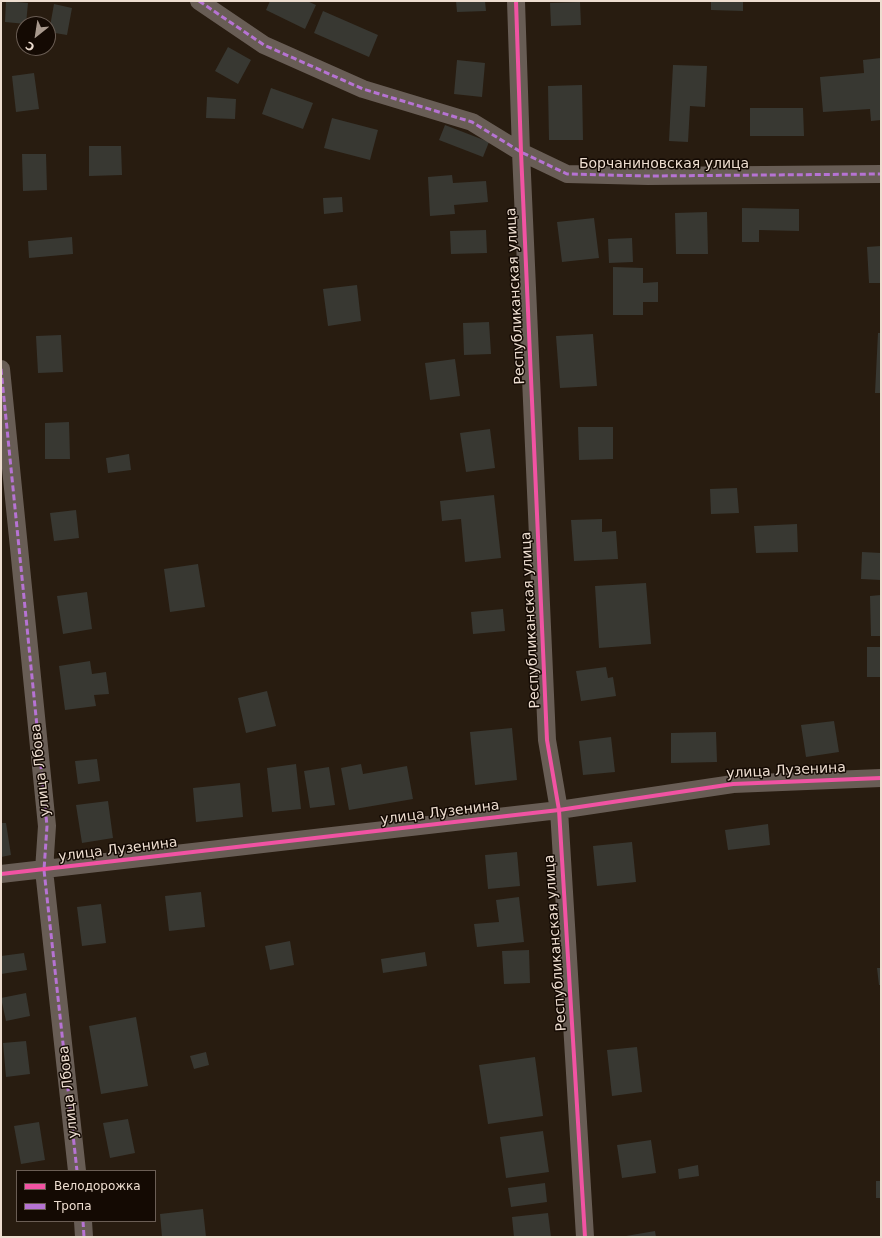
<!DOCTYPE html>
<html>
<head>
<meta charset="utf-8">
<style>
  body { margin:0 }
  #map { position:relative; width:882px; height:1238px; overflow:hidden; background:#281c10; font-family:"DejaVu Sans",sans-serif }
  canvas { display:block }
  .frame { position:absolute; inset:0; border:2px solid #edddd0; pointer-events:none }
  .legend { position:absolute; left:16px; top:1170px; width:140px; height:52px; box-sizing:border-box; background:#140a03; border:1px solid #6b5e55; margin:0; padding:5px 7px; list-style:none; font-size:12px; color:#edddd0 }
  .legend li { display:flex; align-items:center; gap:8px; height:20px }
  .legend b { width:20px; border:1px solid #6b5e55 }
  .north { position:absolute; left:16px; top:16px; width:40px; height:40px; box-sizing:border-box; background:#140a03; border:1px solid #6b5e55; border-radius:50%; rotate:210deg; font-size:11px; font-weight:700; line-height:16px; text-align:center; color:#edddd0 }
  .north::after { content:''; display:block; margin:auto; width:14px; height:18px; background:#a8998d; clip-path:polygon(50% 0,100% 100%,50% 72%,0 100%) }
</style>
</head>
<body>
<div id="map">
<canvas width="882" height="1238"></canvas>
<div class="frame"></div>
<ul class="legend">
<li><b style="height:5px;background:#f153a3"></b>Велодорожка</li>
<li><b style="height:5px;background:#b673d3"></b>Тропа</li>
</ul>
<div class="north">С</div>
</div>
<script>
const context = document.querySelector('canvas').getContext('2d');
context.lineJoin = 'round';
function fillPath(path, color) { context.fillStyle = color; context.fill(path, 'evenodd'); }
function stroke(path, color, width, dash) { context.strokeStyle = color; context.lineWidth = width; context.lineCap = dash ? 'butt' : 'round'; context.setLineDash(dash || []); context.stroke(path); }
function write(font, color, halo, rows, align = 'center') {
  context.font = font + ' "DejaVu Sans",sans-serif'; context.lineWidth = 3; context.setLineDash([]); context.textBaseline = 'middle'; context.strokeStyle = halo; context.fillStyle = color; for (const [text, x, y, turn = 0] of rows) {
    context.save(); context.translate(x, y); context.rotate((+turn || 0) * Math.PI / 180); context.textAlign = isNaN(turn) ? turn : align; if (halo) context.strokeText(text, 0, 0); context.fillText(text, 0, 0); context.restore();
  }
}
fillPath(new Path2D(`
  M6,1L28,3L26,24L5,22Z
  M270,1H307L316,5L305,29L266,10Z
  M456,1H485L486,11L457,12Z
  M711,1H743V11L711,10Z
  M580,2L581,25L551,26L550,3Z
  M54,4L72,8L67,35L49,32Z
  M323,11L378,35L369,57L314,33Z
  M228,47L251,60L238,84L215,71Z
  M881,58V120L871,121L870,109L823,112L820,77L864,73L863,60Z
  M457,60L485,63L482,97L454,94Z
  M673,65L707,66L705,107L690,106L688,142L669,141Z
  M34,73L39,109L16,112L12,76Z
  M582,85L583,140H549L548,86Z
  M271,88L313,103L303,129L262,114Z
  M207,97L236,99L235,119L206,118Z
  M750,108H803L804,136H750Z
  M332,118L378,130L370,160L324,148Z
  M445,125L489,142L483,157L439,140Z
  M89,146H121L122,175L89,176Z
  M22,154H46L47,190L23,191Z
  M452,175L453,183L486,181L488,202L454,205L455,214L430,216L428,177Z
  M342,197L343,212L324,214L323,198Z
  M742,208L799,209V231L759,230V242H742Z
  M707,212L708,254H676L675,213Z
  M594,218L599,258L562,262L557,222Z
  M486,230L487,253L451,254L450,231Z
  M72,237L73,254L29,258L28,241Z
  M632,238L633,262L609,263L608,239Z
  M881,246V283H869L867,247Z
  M613,267L643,268V283L658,282V302H643V315H613Z
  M357,285L361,321L328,326L323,289Z
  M489,322L491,354L464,355L463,323Z
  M878,333H881V393H875Z
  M593,334L597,386L560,388L556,336Z
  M61,335L63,372L38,373L36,336Z
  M455,359L460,396L430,400L425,363Z
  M69,422L70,459H45V423Z
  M578,427H613V459L579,460Z
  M490,429L495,468L466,472L460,433Z
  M129,454L131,470L108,473L106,458Z
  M737,488L739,513L711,514L710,489Z
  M494,495L501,558L465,562L461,519L442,521L440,501Z
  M76,510L79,538L54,541L50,513Z
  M602,519V532L616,531L618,559L574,561L571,520Z
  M797,524L798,552L756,553L754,526Z
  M862,552L881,553V580L861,579Z
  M198,564L205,607L170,612L164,569Z
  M646,583L651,644L599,648L595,586Z
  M87,592L92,629L63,634L57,596Z
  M881,595V636H871L870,596Z
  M503,609L505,631L473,634L471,612Z
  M867,647H881V677H867Z
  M90,661L92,674L106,672L109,694L94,695L96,706L65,710L59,666Z
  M606,667L608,678L613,677L616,696L581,701L576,671Z
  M267,691L276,726L246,733L238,698Z
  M834,721L839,752L806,757L801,725Z
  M512,728L517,780L475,785L470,732Z
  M716,732L717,762L671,763V733Z
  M611,737L615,772L583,775L579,741Z
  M97,759L100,781L78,784L75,761Z
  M296,764L301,809L272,812L267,768Z
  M361,764L363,774L407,766L413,799L349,810L341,768Z
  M329,767L335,805L310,808L304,771Z
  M240,783L243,817L196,822L193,788Z
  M108,801L113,838L82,843L76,805Z
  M1,823H6L11,855L1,857Z
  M768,824L770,845L728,850L725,830Z
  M632,842L636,882L597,886L593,846Z
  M517,852L520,886L488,889L485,855Z
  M201,892L205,927L169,931L165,896Z
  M519,897L524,942L477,947L474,924L499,922L496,900Z
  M101,904L106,943L82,946L77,907Z
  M290,941L294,965L270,970L265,946Z
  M529,950L530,983L504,984L502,951Z
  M425,952L427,966L383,973L381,959Z
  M24,953L27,970L1,974V956Z
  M877,968H881V985H879Z
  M26,993L30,1016L6,1021L1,998Z
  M136,1017L148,1086L101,1094L89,1026Z
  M26,1041L30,1074L6,1077L3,1043Z
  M637,1047L642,1092L612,1096L607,1050Z
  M206,1052L209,1065L194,1069L190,1056Z
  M535,1057L543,1116L488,1124L479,1065Z
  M128,1119L135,1153L110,1158L103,1123Z
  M39,1122L45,1160L21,1164L14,1126Z
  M543,1131L549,1172L506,1178L500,1137Z
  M651,1140L656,1173L622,1178L617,1145Z
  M698,1165L699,1176L679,1179L678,1169Z
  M876,1181H881V1198H876Z
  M545,1183L547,1202L511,1207L508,1188Z
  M203,1209L206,1237H162L160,1214Z
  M548,1213L551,1237H514L512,1217Z
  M655,1231L656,1237H627L626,1236Z`), '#383832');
stroke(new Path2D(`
  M199,1L264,45L363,89L472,122L521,152L567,174L648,176L881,174
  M516,1L521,152L547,740L559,810L585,1237
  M1,369L47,826L44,870L77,1171
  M1,874L559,810L733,784L881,778
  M83,1221L84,1237`), '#685d55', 18);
stroke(new Path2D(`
  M199,1L264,45L363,89L472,122L521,152L567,174L648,176L881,174
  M1,369L47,826L44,870L77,1171
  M83,1221L84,1237`), '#b673d3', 3, [6, 3]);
stroke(new Path2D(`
  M516,1L521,152L547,740L559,810L585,1237
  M1,874L559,810L733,784L881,778`), '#f153a3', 4);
write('14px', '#edddd0', '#140a03', [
  ["Борчаниновская улица",664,164],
  ["Республиканская улица",516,296,-93],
  ["Республиканская улица",531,620,-93],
  ["улица Лбова",41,770,-96],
  ["улица Лузенина",786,771,-3],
  ["улица Лузенина",440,813,-7],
  ["улица Лузенина",118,850,-7],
  ["Республиканская улица",556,943,-94],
  ["улица Лбова",69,1092,-96]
]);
</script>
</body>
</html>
